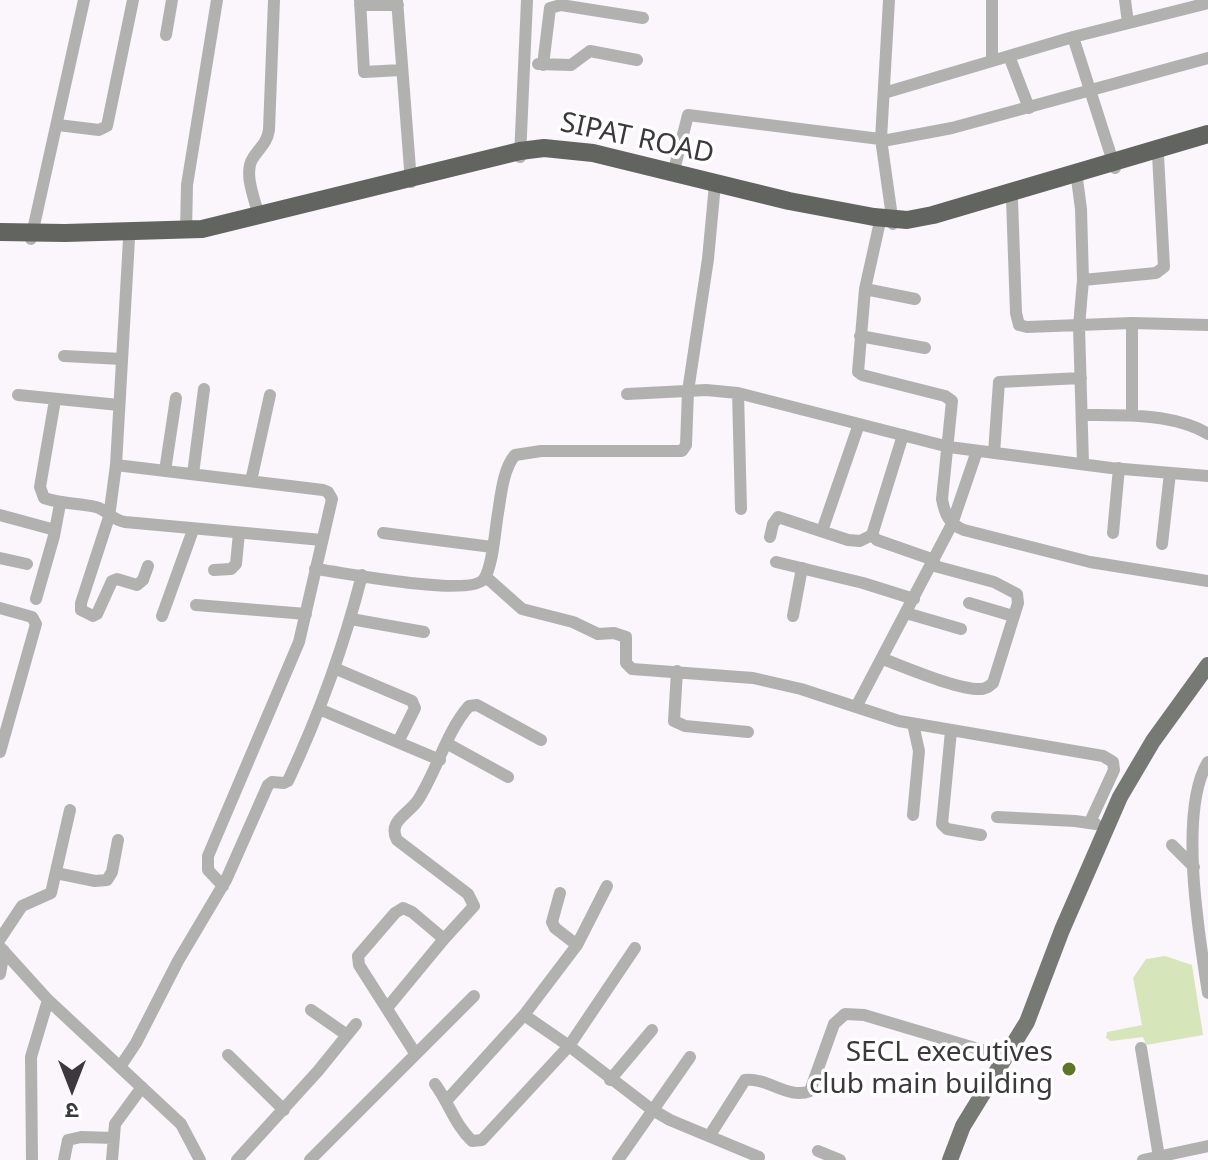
<!DOCTYPE html>
<html>
<head>
<meta charset="utf-8">
<style>
  body { margin:0 }
  #map { position:relative; width:1208px; height:1160px; overflow:hidden; background:#faf6fb; font-family:"Noto Sans","Noto Sans Devanagari",sans-serif }
  canvas { display:block }
  .north { position:absolute; left:32px; top:1048px; width:80px; height:80px; -webkit-text-stroke:6px #fff; paint-order:stroke; rotate:180deg; font-size:22px; font-weight:700; line-height:32px; text-align:center; color:#3b393c }
  .north::after { content:''; display:block; margin:auto; width:28px; height:36px; background:#3b393c; clip-path:polygon(50% 0,100% 100%,50% 72%,0 100%) }
</style>
</head>
<body>
<div id="map">
<canvas width="1208" height="1160"></canvas>
<div class="north">उ</div>
</div>
<script>
const context = document.querySelector('canvas').getContext('2d');
context.lineJoin = 'round';
function fillPath(path, color) { context.fillStyle = color; context.fill(path, 'evenodd'); }
function stroke(path, color, width, dash) { context.strokeStyle = color; context.lineWidth = width; context.lineCap = dash ? 'butt' : 'round'; context.setLineDash(dash || []); context.stroke(path); }
function write(font, color, halo, rows, align = 'center') {
  context.font = font + ' "Noto Sans",sans-serif'; context.lineWidth = 7; context.setLineDash([]); context.textBaseline = 'middle'; context.strokeStyle = halo; context.fillStyle = color; for (const [text, x, y, turn = 0] of rows) {
    context.save(); context.translate(x, y); context.rotate((+turn || 0) * Math.PI / 180); context.textAlign = isNaN(turn) ? turn : align; if (halo) context.strokeText(text, 0, 0); context.fillText(text, 0, 0); context.restore();
  }
}
fillPath(new Path2D(`
  M1165,956L1192,965L1203,1035L1146,1045L1143,1037L1111,1041L1106,1038L1107,1032L1142,1025L1133,978L1146,959Z`), '#d7e6ba');
stroke(new Path2D(`
  M360,0L364,72L401,70
  M397,0L411,182
  M889,0L881,139L893,224
  M992,0V61
  M1125,0L1128,23
  M360,5H398
  M166,35L172,0
  M1073,37L1115,168
  M1009,56L1029,108
  M538,64L571,65L590,51L637,60
  M543,65L550,8L561,5L643,18
  M884,93L1073,37L1208,3
  M58,125L99,130L107,126L133,0
  M520,157L527,0
  M673,174L688,115L888,140L952,128L1208,58
  M1077,179L1081,209L1083,280L1079,326L1083,464
  M1012,199L1016,313L1019,325L1027,327L1132,323L1208,325
  M259,216C255,200 243,173 253,158C260,147 267,143 269,130L274,0
  M879,226L865,289L858,372L862,375L945,396L952,401L942,499C945,515 949,524 964,530L1090,562L1208,581
  M186,231L187,185L217,0
  M31,239L84,0
  M129,239L116,465L109,517L81,603V610L93,616L97,614L112,581L117,579L137,585L143,580L148,566
  M1083,280L1156,273L1164,267L1158,155
  M865,289L915,299
  M860,336L925,348
  M64,356L122,359
  M738,393L741,509
  M627,394L706,390L738,393L949,447L1111,468L1208,476
  M18,395L119,405
  M55,400L40,487L44,498C61,504 78,503 96,507C107,510 112,520 125,522L322,540
  M1082,415C1121,415 1175,413 1208,434
  M1132,415V323
  M903,435L872,535L877,540L934,560
  M994,453L999,382L1081,378
  M116,465L323,490L328,492L332,499L299,642L208,856V870L223,886
  M165,471L176,398
  M193,474L204,389
  M251,481L270,395
  M0,515L55,530
  M822,531L859,424
  M383,533L492,547
  M1113,533L1119,468
  M770,537L773,524L778,517L848,540L860,541L872,535
  M1162,544L1170,473
  M0,558L27,564
  M776,562L863,583L914,599
  M315,569C342,572 470,598 484,579C493,566 495,530 498,513C501,495 503,469 515,455L541,451H682L686,445L688,391L708,259L715,184
  M214,570L231,569L236,564L239,533
  M486,577L522,609L573,622L598,634L614,633L626,637V663L632,669L753,678L801,689L899,721L1103,756L1113,762L1114,770L1090,822
  M36,599L54,536L60,504
  M969,603L1013,616
  M196,605L306,614
  M0,608L32,617L36,624L0,752
  M906,613L961,629
  M162,616L193,530
  M793,616L802,568
  M351,619L424,632
  M883,659C905,667 960,691 982,689C988,688 988,687 993,683L1018,603L1017,594L994,582L931,565
  M334,668L412,701L415,708L398,742
  M677,671L674,721L685,726L748,732
  M856,707L952,524L977,451
  M319,709L440,760
  M913,724L919,751L913,815
  M951,731L942,824L947,829L981,835
  M448,744L508,777
  M1208,762C1178,810 1199,936 1208,993
  M997,817L1075,821L1096,824
  M1172,845L1194,867
  M56,873L95,881L107,880L112,872L118,840
  M560,893L552,922L555,928L577,945
  M0,939L22,906L51,893L70,810
  M0,947L48,1000L181,1124L200,1160
  M0,974L4,951
  M387,1008L444,939L474,906L468,894L397,840C387,821 409,814 418,800C437,771 446,732 469,706L477,705L541,740
  M311,1010L347,1035
  M524,1015L569,1046L651,1109L670,1120L759,1157
  M1141,1048L1159,1157
  M415,1053L359,965L358,956L395,913L403,908L412,912L444,939
  M228,1055L284,1110
  M120,1067L136,1043L178,961L226,880L268,785L272,782L284,783L288,781C319,715 344,646 362,575
  M610,1080L652,1030
  M435,1084C449,1103 455,1125 472,1141L482,1140L569,1046L635,948
  M447,1100L524,1015L577,945L607,886
  M710,1135L745,1080C767,1077 789,1100 810,1091L834,1024L845,1014L864,1015L1005,1057
  M818,1151L840,1160
  M32,1160L31,1057L48,1000
  M64,1160L68,1140L81,1137L114,1138
  M112,1160L115,1124L142,1087
  M237,1160L318,1071L356,1024
  M310,1160L474,996
  M618,1160L690,1057
  M1143,1160L1208,1146`), '#b1b2af', 12);
stroke(new Path2D(`
  M950,1160L963,1126L1027,1022L1062,930L1120,797L1153,741L1208,665`), '#777974', 16);
stroke(new Path2D(`
  M0,232L65,233L202,229L520,151L544,148L593,153L789,201L874,217L907,220L933,215L1208,134`), '#62645f', 18);
for (const [x, y, r, color] of [
  [1069,1069,8,"#607525"]
]) { const dot = new Path2D(); dot.arc(x, y, r, 0, 2 * Math.PI); context.fillStyle = color; context.fill(dot); stroke(dot, '#fff', 3); }
write('28px', '#3b393c', '#fff', [
  ["SIPAT ROAD",637,139,12]
]);
write('28px', '#3b393c', '#fff', [
  ["SECL executives",1053,1053],
  ["club main building",1053,1085]
], 'right');
</script>
</body>
</html>
